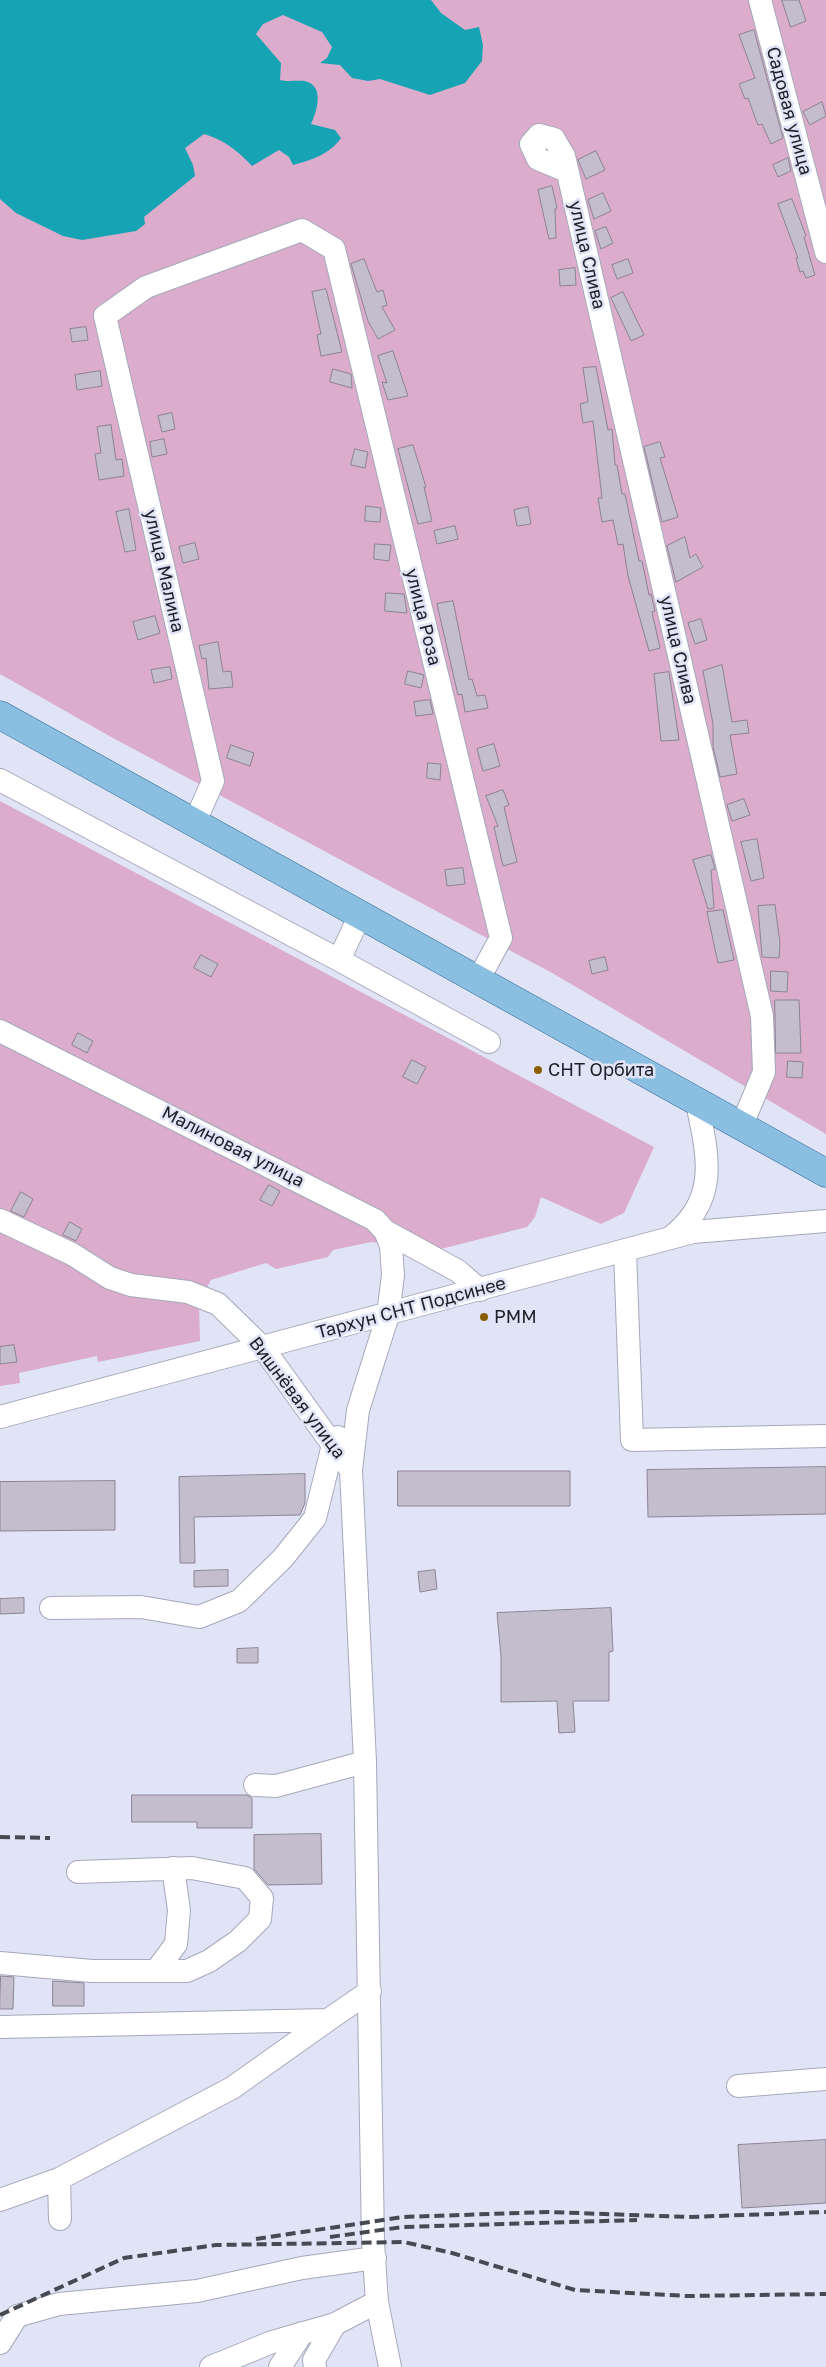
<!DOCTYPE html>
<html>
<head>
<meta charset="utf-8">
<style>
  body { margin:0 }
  canvas { display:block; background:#e0e4f6 }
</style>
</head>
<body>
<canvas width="826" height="2367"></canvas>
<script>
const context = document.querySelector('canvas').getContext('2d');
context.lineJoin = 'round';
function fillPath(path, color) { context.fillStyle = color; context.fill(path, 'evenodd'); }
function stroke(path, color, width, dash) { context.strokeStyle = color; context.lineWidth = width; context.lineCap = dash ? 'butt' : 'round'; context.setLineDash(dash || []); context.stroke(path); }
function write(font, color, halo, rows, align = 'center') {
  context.font = font + ' "Golos Text",sans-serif'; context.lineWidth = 5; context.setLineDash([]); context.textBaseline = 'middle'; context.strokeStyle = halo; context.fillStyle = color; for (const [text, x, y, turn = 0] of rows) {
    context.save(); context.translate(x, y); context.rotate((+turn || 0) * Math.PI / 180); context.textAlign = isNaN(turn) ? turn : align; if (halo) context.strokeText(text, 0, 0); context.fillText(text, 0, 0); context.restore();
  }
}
fillPath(new Path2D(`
  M0,0H826V1134L554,974L113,738L0,674Z
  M0,801L654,1147L624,1213L601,1224L541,1197L535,1217L527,1227L445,1248L432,1250L371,1242L333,1250L328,1257L276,1269L266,1263L211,1280L199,1303L200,1341L98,1362L97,1356L19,1373L20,1383L0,1386Z`), '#dbaccb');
fillPath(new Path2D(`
  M0,0H431L441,13L465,30L479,27L483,45L482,61L465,83L430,95L380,79L368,81L352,78L340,65L320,63L327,58L332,47L322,32L283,15L263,24L256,34L281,63L280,80C288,82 297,80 305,81C325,86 317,111 311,124L335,130L341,138C330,154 312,160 293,165L289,157L279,150L252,166C237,150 224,140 204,134L185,148L193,165L195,176L144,217L145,224L136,231L82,240L63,236L16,213L0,199Z`), '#16a3b4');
const building = new Path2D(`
  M782,0H799L806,21L791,27Z
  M754,30L783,138L771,144L762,124L758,125L748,98L745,99L739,84L755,78L739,35Z
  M822,102L826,116L810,125L803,112Z
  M596,151L605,170L586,179L578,160Z
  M788,158L791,171L778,177L773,165Z
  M552,186L557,208L555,209L556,238L549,239L538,190Z
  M603,193L611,211L594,219L588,200Z
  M792,199L806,236L804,237L815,275L806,278L803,271L800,272L796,258H798L778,204Z
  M606,227L613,243L601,249L595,231Z
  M364,259L377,292L383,290L387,305L382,307L395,330L378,339L368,321L351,264Z
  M628,259L633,273L617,279L612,265Z
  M575,268L576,285L560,286L559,270Z
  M326,289L342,352L321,356L317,335L321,334L312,292Z
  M623,292L644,335L631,341L611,298Z
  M86,327L88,340L72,342L70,329Z
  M393,351L408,396L388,400L382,382L387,383L378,356Z
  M596,367L608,430L612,429L615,465H617L622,494H625L639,561H642L649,595L651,594L655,611L652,612L660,648L649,651L628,576L623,544L618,545L613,520L602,522L598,498H602L593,421L583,423L580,404L588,402L583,368Z
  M333,369L351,374L352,388L330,382Z
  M100,371L102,386L77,390L75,375Z
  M172,413L175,429L162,432L158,416Z
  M111,425L116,460L122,459L124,476L99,480L95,454L101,453L97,427Z
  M164,439L167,454L152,457L150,442Z
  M660,442L665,457L660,458L678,517L662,522L644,447Z
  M413,445L426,487H424L432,521L418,524L398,449Z
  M355,449L368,452L365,468L351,465Z
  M366,506L381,508L380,522L365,521Z
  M528,507L531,524L517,526L514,510Z
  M129,509L136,550L125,552L116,512Z
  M455,526L458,539L437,544L434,531Z
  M685,537L690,558L696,554L703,567L676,582L667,546Z
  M195,543L199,559L183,563L179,547Z
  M375,544L391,545L389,561L374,559Z
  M386,593L404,594L407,613L385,611Z
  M453,601L469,680L472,679L477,696L485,695L488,708L465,712L462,694L458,695L437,604Z
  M155,616L160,633L138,640L133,622Z
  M701,619L707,640L695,644L688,623Z
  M218,642L223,672L231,671L233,687L209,689L206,658L202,659L199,646Z
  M722,665L732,722L747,720L749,733L730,735L737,774L720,777L713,746V724L703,671Z
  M170,667L172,679L154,683L151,670Z
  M408,671L424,675L421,688L405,684Z
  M669,672L679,740L661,741L654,674Z
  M430,700L433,714L416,716L414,702Z
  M494,744L500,766L483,771L477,749Z
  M231,745L254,753L250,766L227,758Z
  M428,763L441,764L440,780L427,778Z
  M503,790L509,805L504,807L517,862L503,866L494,827L498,826L486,796Z
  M744,799L750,815L732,821L727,805Z
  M757,839L764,878L751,881L741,842Z
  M711,855L715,869L711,870L714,908L708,909L693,860Z
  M463,868L465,884L447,886L445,870Z
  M775,905L780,943L779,958L762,957L758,906Z
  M723,910L734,960L718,963L707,912Z
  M201,955L218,964L211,977L194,968Z
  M605,957L608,970L592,974L589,961Z
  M771,971L788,972L787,992L771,991Z
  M775,1000H799L801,1053H776Z
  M78,1033L93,1041L87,1053L72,1045Z
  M412,1060L426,1067L417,1084L403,1077Z
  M788,1061L803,1062L802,1078L787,1077Z
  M269,1185L280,1191L272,1206L260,1200Z
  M21,1192L33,1199L24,1217L11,1211Z
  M70,1222L82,1229L76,1241L63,1235Z
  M14,1345L17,1362L0,1364V1347Z
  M826,1467V1514L648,1517L647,1470Z
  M398,1471H570V1506H398Z
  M305,1474V1503L300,1515L194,1517L195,1563H180L179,1477Z
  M115,1481V1530L0,1531V1482Z
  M228,1570V1586L194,1587V1571Z
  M435,1570L437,1589L420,1592L418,1572Z
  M24,1598V1613L0,1614V1599Z
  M611,1608L613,1651L609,1652V1701H573L575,1732L559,1733L557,1701L501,1702V1657L497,1613Z
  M258,1648V1663H237V1649Z
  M132,1795H247L252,1798V1828H197V1822H132Z
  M321,1834L322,1884L268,1885L254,1869V1835Z
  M1,1976L14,1977L13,2009H0Z
  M53,1981L84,1983V2006H53Z
  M826,2140V2203L742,2208L738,2145Z`);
fillPath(building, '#c4bdcd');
stroke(building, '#8c8494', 1);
const minor = new Path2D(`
  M760,0L826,252
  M567,171L538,159L531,144L539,135L554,139L564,156L762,1016L764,1072L741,1127
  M0,780L339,960L489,1042
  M194,824L213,781L105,316L146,287L302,230L334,249L501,938L478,980
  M339,960L360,915
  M0,1031L375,1220L385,1231L391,1246L393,1275L388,1315L358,1410L351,1470L365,1762L373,2242L377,2302L390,2367
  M0,1220L72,1254L110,1278L131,1285L188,1292L218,1304L263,1348L351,1470
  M385,1231L458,1271L480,1290
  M670,1238C720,1200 708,1156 697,1103
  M625,1251L632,1440L826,1436
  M0,1417L693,1232L826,1221
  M51,1608L141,1607L199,1617L239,1601L283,1558L315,1518L333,1445L338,1437
  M255,1785L276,1786L365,1762
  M78,1872L192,1868L245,1878L262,1898L260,1919L238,1941L209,1961L187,1971H156
  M0,1963L92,1971H156L176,1944L179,1910L173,1868
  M0,2027L328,2020L370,1991
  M738,2086L826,2079
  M59,2179L60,2219
  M0,2200L59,2179L232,2088L328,2020
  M0,2343L17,2316L59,2304L197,2291L302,2268L375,2258
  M211,2367L272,2342L335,2324L377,2302
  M280,2367L302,2333
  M315,2367L314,2360L335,2324`);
const major = new Path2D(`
  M0,715L826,1173`);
stroke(minor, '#a5a9ba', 24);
stroke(major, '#326b94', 29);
stroke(minor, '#fff', 22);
stroke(major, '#8abfe2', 28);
stroke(new Path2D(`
  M0,1837L50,1838
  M330,2237L403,2227L637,2220
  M256,2239L403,2217L548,2212L689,2217L826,2212
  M0,2315L124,2258L216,2245L404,2242L452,2253L575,2290L687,2296L826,2294`), '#484a53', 4, [10, 5]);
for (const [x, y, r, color] of [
  [538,1070,5,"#895e00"],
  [484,1317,5,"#895e00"]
]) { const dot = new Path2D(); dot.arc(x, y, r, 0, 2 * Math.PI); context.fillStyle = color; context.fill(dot); stroke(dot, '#e0e4f6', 2); }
write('18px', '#1e1f26', '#e0e4f6', [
  ["Садовая улица",789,111,75],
  ["улица Слива",587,255,77],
  ["улица Малина",164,571,77],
  ["улица Роза",423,617,76],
  ["улица Слива",678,650,77],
  ["Малиновая улица",233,1147,27],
  ["Тархун СНТ Подсинее",411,1308,-15],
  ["Вишнёвая улица",297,1398,53]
]);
write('18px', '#1e1f26', '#e0e4f6', [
  ["СНТ Орбита",548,1070],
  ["РММ",494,1317]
], 'left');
</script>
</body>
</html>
